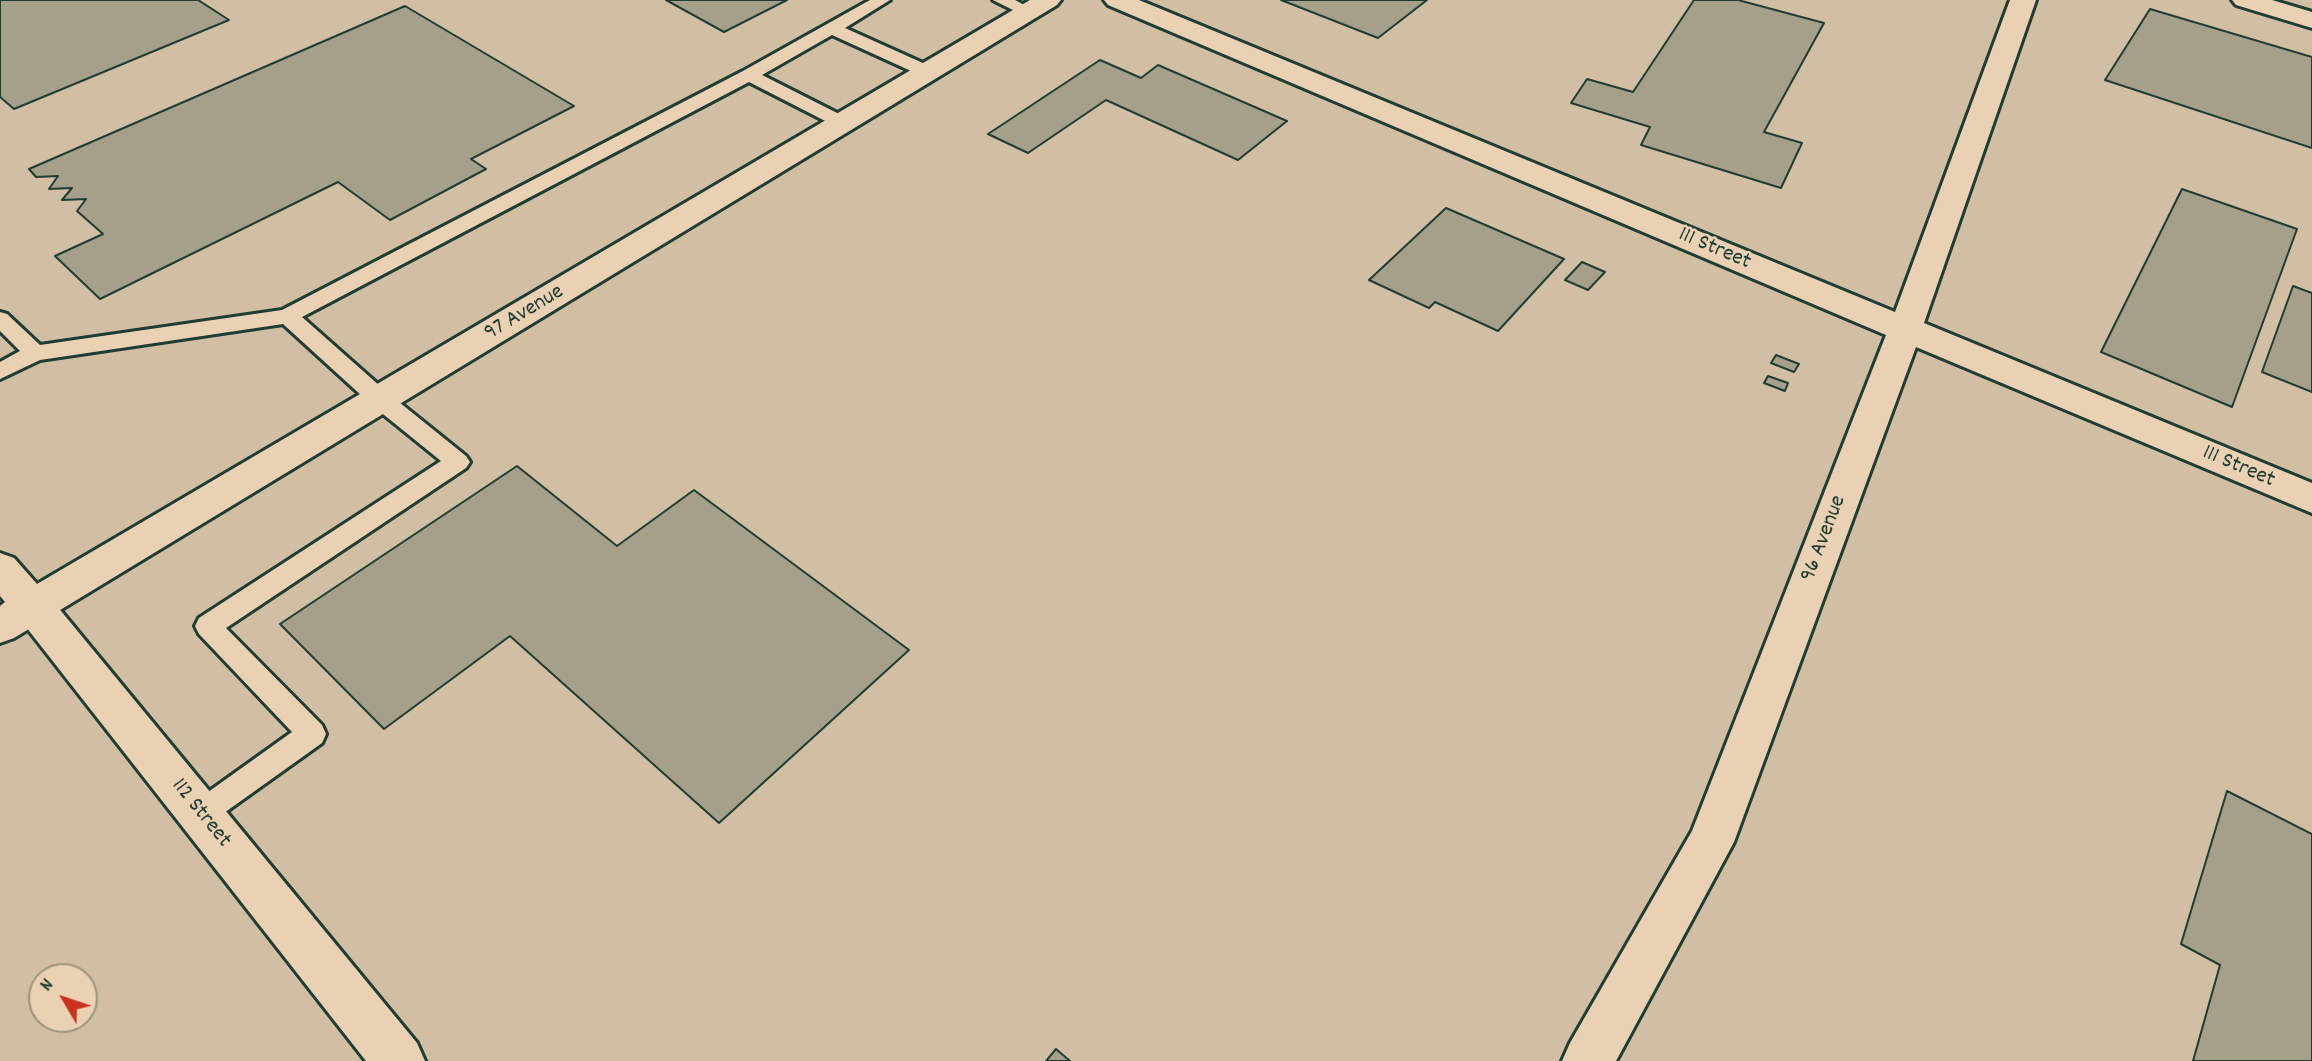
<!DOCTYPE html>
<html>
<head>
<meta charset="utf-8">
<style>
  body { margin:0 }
  #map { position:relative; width:2312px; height:1061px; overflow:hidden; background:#e3cbae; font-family:Dekko,sans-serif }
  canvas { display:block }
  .north { position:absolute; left:28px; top:963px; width:70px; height:70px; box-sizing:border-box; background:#ebd1b3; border:2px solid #999680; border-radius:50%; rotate:309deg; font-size:19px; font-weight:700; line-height:28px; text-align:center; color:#1f3d34 }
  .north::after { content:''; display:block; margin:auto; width:24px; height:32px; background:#c8321e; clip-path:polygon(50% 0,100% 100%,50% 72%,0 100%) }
</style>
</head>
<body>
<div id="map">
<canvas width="2312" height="1061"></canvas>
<div class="north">N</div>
</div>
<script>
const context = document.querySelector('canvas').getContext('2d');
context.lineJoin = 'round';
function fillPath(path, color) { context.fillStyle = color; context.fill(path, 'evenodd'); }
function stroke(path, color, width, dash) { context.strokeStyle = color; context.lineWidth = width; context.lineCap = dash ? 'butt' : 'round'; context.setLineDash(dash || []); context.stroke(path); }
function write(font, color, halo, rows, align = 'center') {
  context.font = font + ' Dekko,sans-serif'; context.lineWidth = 5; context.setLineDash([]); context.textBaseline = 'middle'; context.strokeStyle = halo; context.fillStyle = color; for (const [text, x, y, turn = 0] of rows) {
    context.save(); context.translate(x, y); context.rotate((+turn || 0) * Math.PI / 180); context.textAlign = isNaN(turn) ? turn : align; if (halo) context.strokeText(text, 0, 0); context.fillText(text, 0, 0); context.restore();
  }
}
fillPath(new Path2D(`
  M0,0H2312V1061H0ZM42,977H84V1019H42Z`), '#d1bea3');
const building = new Path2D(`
  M0,0H198L229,20L14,109L0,97Z
  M666,0H787L724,32Z
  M1281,0H1427L1378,38Z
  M1694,0H1738L1824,23L1764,132L1802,143L1781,188L1641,145L1650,127L1571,103L1587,79L1633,92Z
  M405,6L574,106L471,159L486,169L390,220L338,182L100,299L55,256L103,234L77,211L86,199L62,200L72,188L49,189L58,176L36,177L29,169Z
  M2150,9L2312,57V148L2105,80Z
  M1100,60L1141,78L1158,65L1287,121L1238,160L1106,100L1028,153L988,134Z
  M2182,189L2297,229L2232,407L2101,352Z
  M1446,208L1564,259L1498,331L1435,302L1429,308L1369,280Z
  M1582,262L1605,272L1588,290L1565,280Z
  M2293,286L2312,293V392L2262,372Z
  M1776,355L1799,364L1794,372L1771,363Z
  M1768,376L1788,383L1785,391L1764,383Z
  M517,466L617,546L694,490L909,650L719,823L510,636L384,729L280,624Z
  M2227,791L2312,834V1061H2193L2220,965L2181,944Z
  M1056,1049L1070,1061H1046Z`);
fillPath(building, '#a69f89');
stroke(building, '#1f3d34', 2);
const lane = new Path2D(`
  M870,0H890L845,28L934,68L937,72L934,76H922L832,35L762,75L849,119L852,123L849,127H837L749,82L302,317L389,394L466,456L470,462L466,468L226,628L322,725L326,734L322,743L210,823L200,827L190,823L186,814L190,805L292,732L199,634L195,626L199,618L441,461L373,406L283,324L40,360L0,379V362L20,351L0,331V312L7,314L40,345L282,310L743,71Z
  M993,0H1015L1037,12L1035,15H1023Z`);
const street = new Path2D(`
  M1104,0H1139L1895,312L2010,0H2036L1924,323L2312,483V513L1916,347L1734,842L1616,1061H1562L1570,1043L1692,831L1886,335L1108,5Z
  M2232,0H2272L2312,12V28L2236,5Z
  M33,590L47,594L417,1043L425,1061H366L19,618L13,606L19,594Z`);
const secondary = new Path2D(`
  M1030,0H1061L1057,5L14,638L0,643V606L5,602L0,596V553L14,558L37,584Z`);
stroke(lane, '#1f3d34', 6);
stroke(street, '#1f3d34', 6);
stroke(secondary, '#1f3d34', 6);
fillPath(lane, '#ebd1b3');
fillPath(street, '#ebd1b3');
fillPath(secondary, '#ebd1b3');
write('23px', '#1f3d34', '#ebd1b3', [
  ["111 Street",1714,250,23],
  ["97 Avenue",525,314,-31],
  ["111 Street",2238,468,23],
  ["96 Avenue",1825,539,-69],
  ["112 Street",200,814,51]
]);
</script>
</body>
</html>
